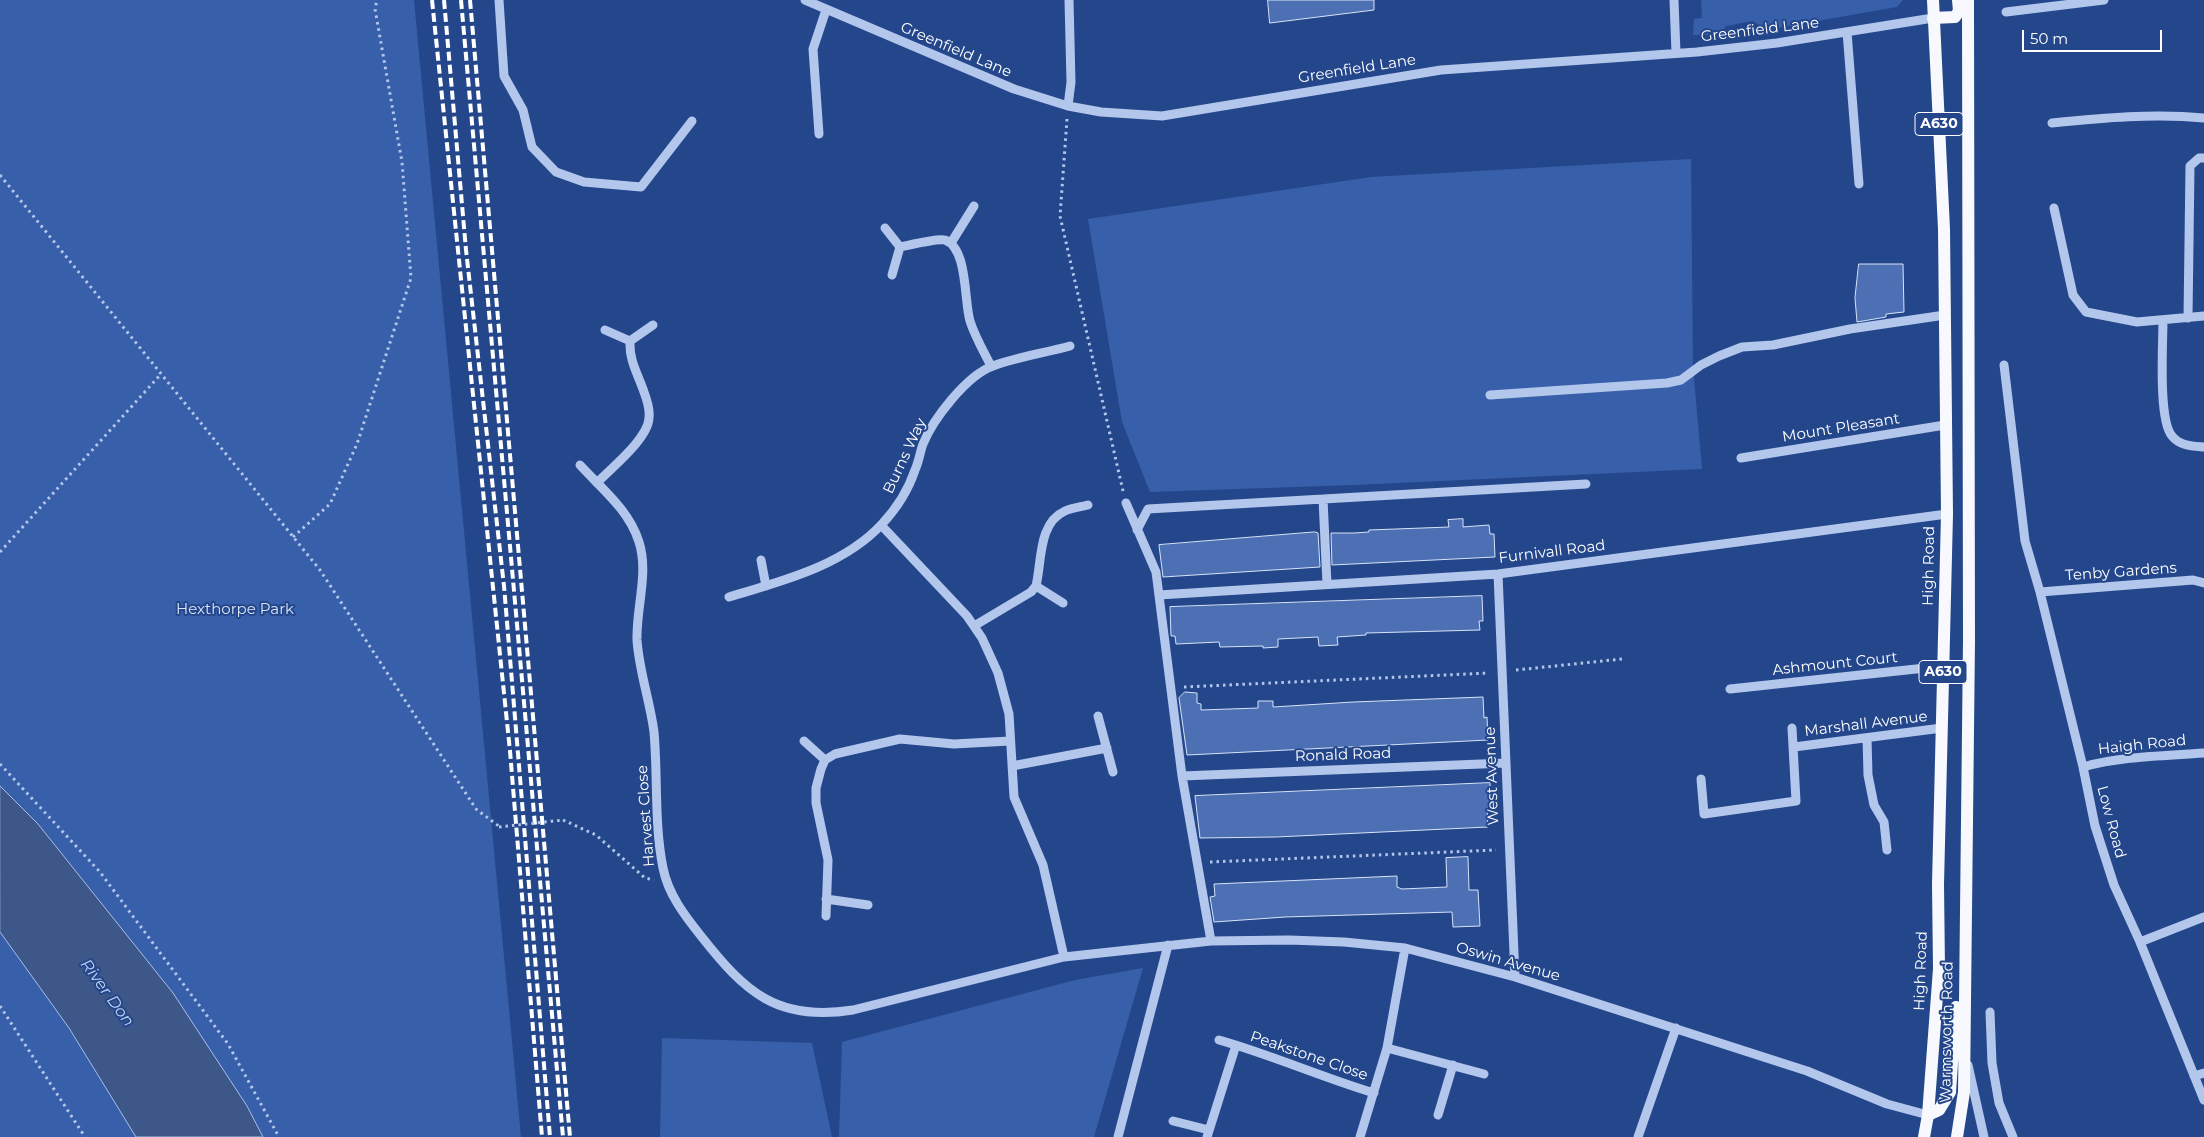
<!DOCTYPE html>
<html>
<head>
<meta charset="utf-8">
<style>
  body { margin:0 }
  #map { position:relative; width:2204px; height:1137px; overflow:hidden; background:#24478c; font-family:Montserrat,sans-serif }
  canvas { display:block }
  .scale { position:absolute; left:2022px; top:30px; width:140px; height:22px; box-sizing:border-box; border:2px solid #fff; border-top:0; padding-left:6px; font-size:15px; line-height:18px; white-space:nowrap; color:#fff; -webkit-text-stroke:4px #24478c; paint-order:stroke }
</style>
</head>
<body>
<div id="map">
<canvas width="2204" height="1137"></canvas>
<div class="scale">50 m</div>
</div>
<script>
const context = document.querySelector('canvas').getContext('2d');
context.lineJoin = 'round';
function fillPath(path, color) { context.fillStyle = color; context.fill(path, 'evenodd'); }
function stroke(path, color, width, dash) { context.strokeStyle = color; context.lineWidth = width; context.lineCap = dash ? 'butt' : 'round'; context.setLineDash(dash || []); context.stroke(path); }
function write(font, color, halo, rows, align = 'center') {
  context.font = font + ' Montserrat,sans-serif'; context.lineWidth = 4; context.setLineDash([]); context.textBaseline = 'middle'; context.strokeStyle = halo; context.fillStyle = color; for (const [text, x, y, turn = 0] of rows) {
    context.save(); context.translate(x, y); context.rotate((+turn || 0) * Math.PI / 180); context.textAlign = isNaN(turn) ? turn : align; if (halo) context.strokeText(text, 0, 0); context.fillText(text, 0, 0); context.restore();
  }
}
fillPath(new Path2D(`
  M0,0H414L521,1137H263L247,1106L169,988L38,824L0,786Z
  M1701,0H1903L1897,7L1766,30L1753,21L1726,26L1720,35H1693L1694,19L1702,18Z
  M1691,159L1693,367L1702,469L1354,485L1150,492L1122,422L1088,219L1371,177Z
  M0,932L69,1028L136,1137H0Z
  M1143,968L1094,1137H839L842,1042L1075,980Z
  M662,1038L812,1043L832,1137H660Z`), '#385fa9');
const water = new Path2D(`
  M0,786L38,824L173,993L247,1106L263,1137H136L69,1028L0,932Z`);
fillPath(water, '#3e5789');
stroke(water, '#a7c0eb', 1);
const building = new Path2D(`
  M1268,0H1374V10L1270,23Z
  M1859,264H1903L1904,312L1886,314V317L1857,322L1855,298Z
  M1463,519V527L1489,525L1490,534H1494L1495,557L1332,565L1331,533H1354L1369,532V530L1449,527L1448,520Z
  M1315,532L1318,533L1320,567L1163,577L1159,545Z
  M1482,596L1483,621H1479L1480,630L1366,633V635L1337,637L1338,645L1319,646L1318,637L1278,639V647L1263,648V646L1220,647L1219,642L1176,644L1175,636H1171L1170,607Z
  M1185,692L1197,693V703L1201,704V710L1258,708V701H1273V707L1353,702L1483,697L1484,718L1487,717L1488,740L1187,755L1179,698Z
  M1490,783L1491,808H1487L1488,827L1276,837L1200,838L1195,796Z
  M1468,857L1469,890H1478L1480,926L1453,927L1452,912L1285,917L1214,922L1210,897L1215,896L1214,884L1397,876V887L1402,889L1447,887L1446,858Z`);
fillPath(building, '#4c70b3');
stroke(building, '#d7e3f8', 1);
stroke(new Path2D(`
  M1067,119L1060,216L1123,491
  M0,175L320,570L476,809L500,827
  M293,537L330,504L357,444L411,278L402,162L375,9L377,0
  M0,552L161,374
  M1516,670L1622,659
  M1184,687L1489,673
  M0,764L100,872L228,1044L279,1137
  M563,820L596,835L645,878L654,880
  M1210,862L1496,850
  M0,1006L85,1137`), '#b3c6eb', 3, [2.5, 4]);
stroke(new Path2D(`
  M499,0L504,76L523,110L532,147L556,172L584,182L641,187L692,121
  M805,0L1014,89L1068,106L1101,112L1162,116L1441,70L1697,52L1777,43L1933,18
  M1674,0L1676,53
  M2006,12L2104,0
  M1847,32L1859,184
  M1068,106L1071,82L1069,0
  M2052,123C2102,118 2154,113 2204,118
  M819,134L813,49L826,10
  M2054,208L2073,295L2086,312L2137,322L2204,316
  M885,228L900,247L892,275
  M951,243L974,206
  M900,247C910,245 937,238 945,240C968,248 964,302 970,321C975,337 984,352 991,366
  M2188,318L2190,166L2199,158H2204
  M2163,320C2163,343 2158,420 2172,436C2180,446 2192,446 2204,447
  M605,330L630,341L653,325
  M2004,365L2025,541L2040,592L2083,767L2095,826L2114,885L2140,942L2204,1100
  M1490,395L1667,383L1681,380L1701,365L1719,356L1742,347L1773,345L1850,329L1945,315
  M1741,458L1945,425
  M580,465C602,489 629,510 639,542C649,573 636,608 637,640C639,671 650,701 654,732C658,777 654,823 663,868C668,894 685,916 701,936C745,992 777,1022 853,1010L1064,957L1211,941L1289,940L1344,942L1405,948L1515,977L1807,1071L1887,1104L1928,1115
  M597,483C611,468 648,439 649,418C650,410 647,400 644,392C638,374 629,361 630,341
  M1323,499L1327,584
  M1126,503L1156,572L1182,776L1211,941
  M881,525L967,616L982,638L998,673L1009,714L1014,797L1043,865L1064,957
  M1137,530L1148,509L1586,484
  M761,560L766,586
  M1498,574L1515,977
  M1036,586L1063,603
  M2040,592L2193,580L2204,583
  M1159,595L1498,574L1947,514
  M729,597C782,581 843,566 882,524C897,508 908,491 915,470C919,461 920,452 923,444C933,419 967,375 993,366C1017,357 1045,353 1070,346
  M974,626L1031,592L1036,586C1042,561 1038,523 1065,511C1072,508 1080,507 1088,505
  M1730,689L1944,666
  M1098,716L1113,772
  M1867,738L1868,775L1874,805L1884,822L1887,850
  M804,741L825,760
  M1794,747L1942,728
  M1012,766L1107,748
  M2083,767C2122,756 2165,756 2204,753
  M1182,776L1506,763
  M1701,779L1704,814L1796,801L1792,728
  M826,899L868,905
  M826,916L828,860L816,803V788L821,769L825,760L835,754L900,739L954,744L1010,741
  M2140,942L2204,917
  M1990,1012L1992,1063L1999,1103L2013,1137
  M1219,1040C1272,1055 1321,1077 1374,1093
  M1387,1048L1484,1074
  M1968,1065L1984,1137
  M2194,1076L2204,1073
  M1438,1115L1453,1065
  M1173,1121L1209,1130
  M1118,1137L1168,945
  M1207,1137L1236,1045
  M1360,1137L1387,1048L1405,948
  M1638,1137L1676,1028`), '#b3c6eb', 9);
stroke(new Path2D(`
  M1955,17L1959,11L1958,0
  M1933,18L1955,17
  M1928,1115L1939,1110L1950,1092L1956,1007
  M1924,1137L1928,1115L1939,969L1938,884L1947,514L1944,229L1933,0
  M1957,1137L1964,1092L1969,640L1968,0`), '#f7f9fe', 12);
stroke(new Path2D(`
  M432,0L510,751L542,1137
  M444,0L466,250L504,586L550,1137
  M461,0L563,1137
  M470,0L570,1137`), '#fff', 4, [9, 4]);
stroke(new Path2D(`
  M499,827L563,820`), '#b3c6eb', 3, [2.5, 4]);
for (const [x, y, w] of [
  [1939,124,48],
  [1943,672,48]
]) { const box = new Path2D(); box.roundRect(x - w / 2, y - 11.5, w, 23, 4); context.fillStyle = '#24478c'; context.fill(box); stroke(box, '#fff', 1); }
write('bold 14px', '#fff', null, [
  ["A630",1939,124],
  ["A630",1943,672]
]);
write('15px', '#fff', '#24478c', [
  ["Greenfield Lane",1760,30,-7],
  ["Greenfield Lane",956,50,23],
  ["Greenfield Lane",1357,69,-9],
  ["Mount Pleasant",1841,428,-9],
  ["Burns Way",905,456,-65],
  ["Furnivall Road",1552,552,-7],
  ["High Road",1929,566,-89],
  ["Tenby Gardens",2121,572,-4],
  ["Ashmount Court",1835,664,-6],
  ["Marshall Avenue",1866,724,-7],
  ["Haigh Road",2142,745,-6],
  ["Ronald Road",1343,755,-2],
  ["West Avenue",1492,776,-92],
  ["Harvest Close",646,816,-94],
  ["Low Road",2111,822,75],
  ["Oswin Avenue",1508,962,16],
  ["High Road",1921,971,-88],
  ["Warmsworth Road",1947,1032,-89],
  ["Peakstone Close",1309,1056,19]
]);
write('15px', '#d7e3f8', '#24478c', [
  ["Hexthorpe Park",235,610]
]);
write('italic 16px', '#bfd1f2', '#24478c', [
  ["River Don",107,993,54]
]);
</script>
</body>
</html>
